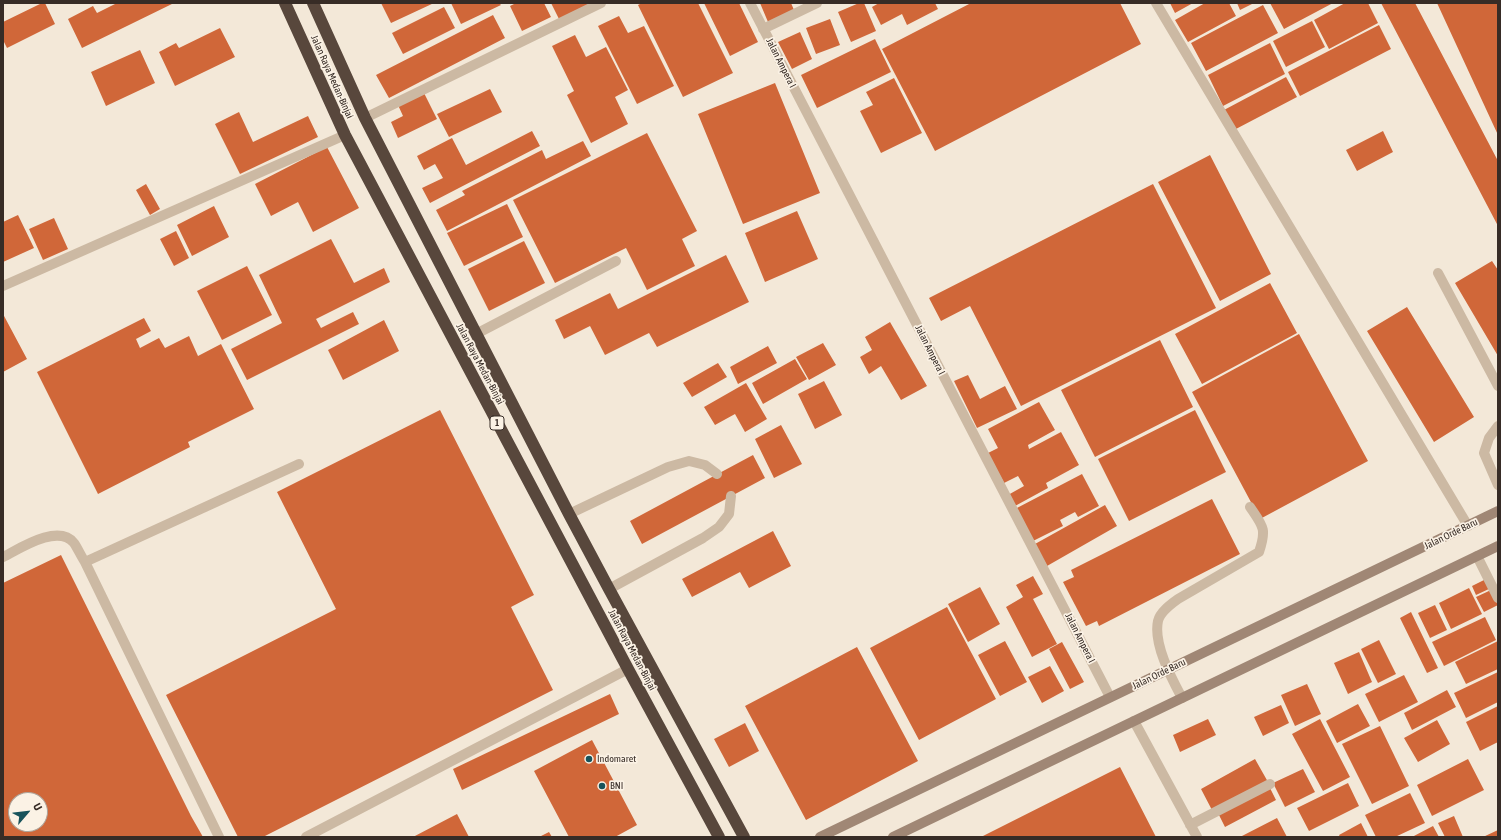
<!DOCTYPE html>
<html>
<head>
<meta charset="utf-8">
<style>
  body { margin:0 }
  #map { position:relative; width:1501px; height:840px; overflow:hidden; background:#f3e8d8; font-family:"Asap Condensed",sans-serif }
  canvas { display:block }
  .frame { position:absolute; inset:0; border:4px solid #372c26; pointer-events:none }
  .north { position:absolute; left:8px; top:792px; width:40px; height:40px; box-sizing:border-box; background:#fbf2e5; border:1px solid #ada399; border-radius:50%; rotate:62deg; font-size:11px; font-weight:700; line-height:16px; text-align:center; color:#372c26 }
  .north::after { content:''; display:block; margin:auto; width:14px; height:18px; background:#18535b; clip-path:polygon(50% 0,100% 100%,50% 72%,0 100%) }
</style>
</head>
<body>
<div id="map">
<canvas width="1501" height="840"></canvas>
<div class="frame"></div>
<div class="north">U</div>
</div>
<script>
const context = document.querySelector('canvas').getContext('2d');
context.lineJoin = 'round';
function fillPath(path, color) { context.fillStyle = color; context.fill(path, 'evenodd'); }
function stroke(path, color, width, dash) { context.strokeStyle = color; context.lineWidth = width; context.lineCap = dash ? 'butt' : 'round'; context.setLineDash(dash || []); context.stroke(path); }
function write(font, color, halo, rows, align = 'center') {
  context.font = font + ' "Asap Condensed",sans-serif'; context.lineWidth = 3.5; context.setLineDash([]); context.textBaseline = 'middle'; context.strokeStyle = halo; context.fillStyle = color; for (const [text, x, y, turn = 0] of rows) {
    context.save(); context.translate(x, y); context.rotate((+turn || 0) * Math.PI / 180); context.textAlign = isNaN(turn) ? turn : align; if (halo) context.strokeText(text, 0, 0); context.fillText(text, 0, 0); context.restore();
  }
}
fillPath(new Path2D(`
  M42,3H45L55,24L7,48L3,40V22Z
  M117,3H174L82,48L68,19L93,6L97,13Z
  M381,3H434L391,23Z
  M451,3H499L501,5L461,24Z
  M516,3H544L551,17L522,31L510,6Z
  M551,3H599L560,21Z
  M642,3H698L733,73L683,97L638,5Z
  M704,3H739L758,42L730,56Z
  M760,3H791L794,10L768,22Z
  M859,3H864L876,31L851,42L838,12Z
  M879,3H935L938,9L907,25L902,14L881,25L872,7Z
  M971,3H1120L1141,44L935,151L882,49Z
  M1170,3H1193L1175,13Z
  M1205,3H1229L1236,16L1188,42L1175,20Z
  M1237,3H1254L1240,10Z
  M1270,3H1333L1284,29Z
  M1345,3H1368L1378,23L1329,49L1314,20Z
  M1381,3H1415L1498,161V226Z
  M1437,3H1498V135Z
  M1263,5L1278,33L1206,71L1191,43Z
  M444,7L455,28L403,54L392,33Z
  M493,15L505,38L389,98L376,75Z
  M619,16L628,33L644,26L674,86L637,104L598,26Z
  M830,19L840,45L816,54L806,28Z
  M1312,21L1325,47L1286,67L1273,41Z
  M1379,25L1391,49L1300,96L1288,72Z
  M220,28L235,57L175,86L159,52L176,43L179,48Z
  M800,32L812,59L792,69L778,42Z
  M575,35L586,57L606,47L628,90L615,97L628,124L591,143L567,95L574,91L552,46Z
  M875,39L891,72L817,108L801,75Z
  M1270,43L1285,74L1223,106L1208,75Z
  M140,50L155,83L106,106L91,72Z
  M1286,77L1297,97L1234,130L1224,110Z
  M894,78L922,133L881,153L860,111L873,105L866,92Z
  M775,83L820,193L743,224L698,114Z
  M490,89L502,112L449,137L437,114Z
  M424,93L437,119L398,138L391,122L403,116L398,105Z
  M239,112L253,142L308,116L318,137L240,174L215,124Z
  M532,131L540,146L430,203L422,188L443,178L435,164L424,170L417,156L452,138L466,165Z
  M1383,131L1393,152L1357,171L1346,150Z
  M647,133L697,231L682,239L695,266L647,290L626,248L555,283L513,200Z
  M583,141L591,156L447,231L436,210L465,195L462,191L542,150L546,159Z
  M327,147L359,208L313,232L298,202L271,216L255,184Z
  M1210,155L1271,274L1220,301L1158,182Z
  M146,184L160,209L150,215L136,190Z
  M1153,184L1216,308L1021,406L970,306L941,321L929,298Z
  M507,204L523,237L464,266L447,233Z
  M214,206L229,237L192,256L177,225Z
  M797,211L818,259L765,282L745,233Z
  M18,215L34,248L3,262V222Z
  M54,218L68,249L43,260L29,229Z
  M176,231L189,258L174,266L160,239Z
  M331,239L354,283L384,268L390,282L316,319L321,328L353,312L359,324L247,380L231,349L282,323L259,275Z
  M524,241L545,283L489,311L468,269Z
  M726,255L749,302L657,347L649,333L605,355L590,326L564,339L555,320L610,293L618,309Z
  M1492,261L1498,270V356L1455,283Z
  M247,266L272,315L222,340L197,291Z
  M1270,283L1297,333L1202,384L1175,334Z
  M1407,307L1474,417L1434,442L1367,331Z
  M3,314L27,359L3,372Z
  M144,318L151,331L136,339L140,348L159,338L165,348L189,336L198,356L221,344L254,409L188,442L190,447L98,494L37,372Z
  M384,320L399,351L343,380L328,350Z
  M890,322L927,386L901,400L881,366L869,374L860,357L872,350L865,337Z
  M1299,334L1368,461L1260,519L1192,392Z
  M1160,340L1193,407L1095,457L1061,390Z
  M823,343L836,365L809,380L796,357Z
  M768,346L777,363L738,384L730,367Z
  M795,359L807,379L763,404L752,383Z
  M718,363L727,377L692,397L683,383Z
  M968,375L980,399L1005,386L1017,409L977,428L954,381Z
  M824,381L842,415L815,429L798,394Z
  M746,383L767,419L745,432L735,414L715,425L704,407Z
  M1039,402L1055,430L1028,445L1029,449L1061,432L1079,465L1046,483L1048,488L1015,506L1008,495L1024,486L1018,476L1004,483L988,453L998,448L988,429Z
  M440,410L534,595L511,607L553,690L263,837H238L166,695L336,609L277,492Z
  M1195,410L1226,472L1129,521L1098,459Z
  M781,425L802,464L774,478L755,439Z
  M753,455L765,478L642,544L630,521Z
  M1082,474L1099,506L1078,517L1075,512L1060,520L1063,526L1033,541L1015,509Z
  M1212,499L1240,554L1099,626L1097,621L1086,626L1063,582L1074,577L1071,570Z
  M1105,505L1117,526L1047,566L1035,544Z
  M773,531L791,566L749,588L740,572L692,597L682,579Z
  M61,555L191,816L203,837H3V583ZM16,800H40V824H16Z
  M1033,576L1043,594L1033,599L1057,644L1032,657L1006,607L1023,597L1016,585Z
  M1486,579L1491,588L1476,595L1472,586Z
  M980,587L1000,624L968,642L948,604Z
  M1469,588L1482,614L1451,629L1439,603Z
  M1491,590L1498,605L1484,612L1476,597Z
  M1435,605L1447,630L1430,638L1418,613Z
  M947,607L996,699L919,740L870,648Z
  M1411,612L1438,668L1427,673L1400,618Z
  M1485,617L1496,640L1444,666L1432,642Z
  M1379,640L1396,674L1378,683L1361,649Z
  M1005,641L1027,682L1000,696L978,655Z
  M1498,641V669L1466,684L1455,662Z
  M1062,642L1084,682L1070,689L1049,649Z
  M857,647L918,761L806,820L745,706Z
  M1359,652L1372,682L1348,694L1334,663Z
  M1050,666L1064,691L1042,703L1028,677Z
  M1498,672V702L1466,718L1454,693Z
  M1404,675L1418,702L1379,722L1365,694Z
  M1307,684L1321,714L1295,726L1281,695Z
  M1447,690L1456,707L1412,730L1404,713Z
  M610,694L619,714L462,790L453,769Z
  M1358,704L1370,726L1337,743L1326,721Z
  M1281,705L1289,723L1263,736L1254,717Z
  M1498,706V742L1480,751L1466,722Z
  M1208,719L1216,735L1180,752L1173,735Z
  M1320,719L1350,777L1323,791L1292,734Z
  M1437,720L1450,744L1418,762L1404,738Z
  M745,723L759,751L729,767L714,739Z
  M1380,726L1409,786L1372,804L1342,744Z
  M592,740L637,825L615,837H569L534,771Z
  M1255,759L1268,782L1213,812L1201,789Z
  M1468,759L1484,790L1432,816L1417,785Z
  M1120,767L1156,837H981Z
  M1303,769L1315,792L1285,807L1273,783Z
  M1348,783L1359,806L1309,831L1297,808Z
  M1269,786L1276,800L1225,827L1218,813Z
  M1410,793L1425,823L1395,837H1376L1365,815Z
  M457,814L469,837H413Z
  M1454,816L1463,837H1445L1438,823Z
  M1277,818L1287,837H1240Z
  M1361,823L1368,837H1340L1339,835Z
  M1433,826L1439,837H1412Z
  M1498,830V837H1483Z
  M549,832L552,837H539Z`), '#d06739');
stroke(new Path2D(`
  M1438,273L1498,386
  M476,334L616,261
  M1498,426L1489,438L1484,453L1498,485
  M569,514L668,467L689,461L705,465L717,474
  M3,557C19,549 58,523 74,543C78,549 81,556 85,562L219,837
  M85,562L299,464
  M609,589L703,538L719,527L729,514L731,496
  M1182,698C1172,679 1153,644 1158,621C1160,612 1171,604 1178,599L1259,552C1267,529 1263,526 1250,507
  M306,837L628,669`), '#ccb9a3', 10);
stroke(new Path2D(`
  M750,3L1110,697
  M1156,3L1468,526
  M763,29L817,3
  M365,118L601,3
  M3,286L345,135
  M1477,556L1498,598
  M1134,721L1197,837
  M1190,825L1270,784`), '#ccb9a3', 10);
stroke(new Path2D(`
  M820,837L1498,511
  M893,837L1498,546`), '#a08775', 10);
stroke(new Path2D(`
  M285,3L345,135L628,669L719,837
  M313,3L365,118L569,514L609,589L744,837`), '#58473c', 12);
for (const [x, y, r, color] of [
  [589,759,4,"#18535b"],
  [602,786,4,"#18535b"]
]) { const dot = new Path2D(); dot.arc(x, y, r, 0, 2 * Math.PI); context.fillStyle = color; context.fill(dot); stroke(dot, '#fbf2e5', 1.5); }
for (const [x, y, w] of [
  [497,423,14]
]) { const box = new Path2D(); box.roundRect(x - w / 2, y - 7, w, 14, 3); context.fillStyle = '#fbf2e5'; context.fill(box); stroke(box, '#372c26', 1); }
write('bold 9px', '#372c26', null, [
  ["1",497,423]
]);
write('10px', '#372c26', '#fbf2e5', [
  ["Jalan Ampera I",781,63,63],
  ["Jalan Raya Medan-Binjai",332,77,66],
  ["Jalan Ampera I",930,350,63],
  ["Jalan Raya Medan-Binjai",480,364,62],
  ["Jalan Orde Baru",1451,534,-26],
  ["Jalan Ampera I",1080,638,63],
  ["Jalan Raya Medan-Binjai",632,650,62],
  ["Jalan Orde Baru",1159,674,-26]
]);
write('10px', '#372c26', '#fbf2e5', [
  ["Indomaret",597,759],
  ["BNI",610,786]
], 'left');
</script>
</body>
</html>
